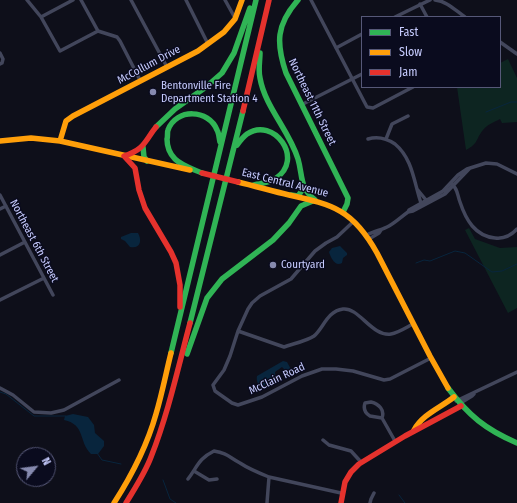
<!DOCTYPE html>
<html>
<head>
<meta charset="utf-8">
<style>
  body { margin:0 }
  #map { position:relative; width:517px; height:503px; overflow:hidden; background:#0e0f1a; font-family:"Fira Sans Condensed",sans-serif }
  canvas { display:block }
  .legend { position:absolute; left:361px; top:16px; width:140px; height:72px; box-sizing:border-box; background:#0a0b1e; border:1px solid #565878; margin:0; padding:5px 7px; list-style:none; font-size:12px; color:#c7ccff }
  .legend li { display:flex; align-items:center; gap:8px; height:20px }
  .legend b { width:20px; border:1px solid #565878 }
  .north { position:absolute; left:16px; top:447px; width:40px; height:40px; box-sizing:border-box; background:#0a0b1e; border:1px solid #565878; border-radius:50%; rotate:61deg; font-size:11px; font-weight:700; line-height:16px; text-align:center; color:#c7ccff }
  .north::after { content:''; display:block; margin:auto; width:14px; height:18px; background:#868aaf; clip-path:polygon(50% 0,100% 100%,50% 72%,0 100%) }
</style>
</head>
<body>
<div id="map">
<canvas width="517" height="503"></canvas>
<ul class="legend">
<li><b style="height:5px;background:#30b455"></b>Fast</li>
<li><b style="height:5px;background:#ff9f0a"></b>Slow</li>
<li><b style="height:5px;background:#e5322d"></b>Jam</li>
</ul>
<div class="north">N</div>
</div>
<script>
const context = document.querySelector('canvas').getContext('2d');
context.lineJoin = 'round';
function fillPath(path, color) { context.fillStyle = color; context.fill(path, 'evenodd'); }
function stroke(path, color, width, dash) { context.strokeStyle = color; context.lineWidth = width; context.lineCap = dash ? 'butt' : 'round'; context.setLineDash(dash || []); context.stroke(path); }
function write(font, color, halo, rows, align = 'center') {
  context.font = font + ' "Fira Sans Condensed",sans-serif'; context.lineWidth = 3; context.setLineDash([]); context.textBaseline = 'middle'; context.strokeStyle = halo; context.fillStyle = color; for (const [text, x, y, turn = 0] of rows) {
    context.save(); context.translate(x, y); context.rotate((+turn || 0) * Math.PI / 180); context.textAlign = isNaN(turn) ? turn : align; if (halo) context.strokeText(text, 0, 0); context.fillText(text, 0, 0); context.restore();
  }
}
fillPath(new Path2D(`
  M508,59L517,78V122L502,123L500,119C494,122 487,125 483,130C475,140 479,143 466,150L457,87H500V63Z
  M469,228L475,239L500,248L517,247V308L508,313L465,230Z`), '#0d2521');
fillPath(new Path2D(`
  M131,233H138C142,240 141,249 130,247L125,241L121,239V237Z
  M340,246L347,253V255L343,258L342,263C335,267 331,258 329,252L332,248Z
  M283,361L287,362L293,373L290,375L282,367L275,372L276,381L261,387C258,385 256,380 257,376Z
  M73,414L88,417L94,425L95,433L104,441V446L98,454H91C78,441 86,425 64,420L65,416Z`), '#08253d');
stroke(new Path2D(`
  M486,112L511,102H517
  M416,263L424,260L430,261L455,251L465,253L492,272L502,271L517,264
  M0,392L6,394L34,416H66
  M97,453L102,460L121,464
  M163,480L170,499L176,503
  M399,495L405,503`), '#08253d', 1);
stroke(new Path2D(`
  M27,0L41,17L60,51L98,31
  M81,0L98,31L117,37L120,41L140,80
  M131,0L167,67
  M186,0L208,44
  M225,0L235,18
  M311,0L367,107L373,108L413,87
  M435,0C447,1 456,11 465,17
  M420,4L427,17
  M41,17L73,0
  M395,17L430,0
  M500,42L517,54
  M336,48L362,34
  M0,53L3,59L2,63L0,64
  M301,105L362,74
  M368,139C378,136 386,138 395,144C413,159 414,183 421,203
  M386,139L392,124L408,116
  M451,183C458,189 457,194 460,202C466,220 475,236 495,238C504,239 511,236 517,229
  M417,189L426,200
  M0,195L53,295
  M0,209L6,206
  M408,212L413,211L445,194L470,168
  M354,221L337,237L326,243L315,251L291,279L260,296L252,303L248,309L238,331L230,356L224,370L213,385L215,391L232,403L238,405L262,397L302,376L322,369H336L353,371L384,380L390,379L431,358
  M367,235C374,231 382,230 389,226C396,222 401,217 408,212L409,210L443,191L458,175L467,169L486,163L497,164L517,174
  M369,239L379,233L381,230
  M0,255L25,242
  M0,300L44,278
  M238,331L284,347C292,344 307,341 314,336C323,329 327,311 343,309C359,307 372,337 391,334C398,333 407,327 413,324
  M0,388L13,395L34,412L51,413L64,410L119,380
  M456,401L517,372
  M459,404L472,396L474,394
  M382,418L370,416C365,413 363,409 365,403L371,402C379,404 385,410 382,418L395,441
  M323,440L329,445L351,451L361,462
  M194,471L209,480L217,479
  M188,479C198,466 198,459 214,451C227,453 229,457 240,463C249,469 259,473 269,477L341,493
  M267,503L269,477
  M370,503L371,499L374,493`), '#42465b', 3.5);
stroke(new Path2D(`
  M298,0C276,25 276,43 286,73L348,198L347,204L343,212
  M260,53C260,61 258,70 260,78C265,107 289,130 298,159C303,176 299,187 315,200
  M156,127L175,109L206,87L222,73L234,53L250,8
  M237,145C240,141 244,136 247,134C273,116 306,159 275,179C269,183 261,183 254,185
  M143,147L144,157L147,161
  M202,173C193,169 182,166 175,159C169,153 167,146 167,139C168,136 167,132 168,130C176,108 209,109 217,130C219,133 219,138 220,142
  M291,195L298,196L303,189
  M190,323L243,111
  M171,353L256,0
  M187,354L207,298L222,279L273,240L289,223L301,206L315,200
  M448,388C469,416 485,429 517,443`), '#30b455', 5.5);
stroke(new Path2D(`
  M0,141L31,138L60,141L190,170
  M60,141L66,121L73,116L198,51L224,32L235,19L242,0
  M238,182C255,186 272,191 289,195C334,205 353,210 377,253L430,356L448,388
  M414,430C423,414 440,408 454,397
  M114,503C132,475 147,446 156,414C162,394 166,373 171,353`), '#ff9f0a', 5.5);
stroke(new Path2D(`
  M243,111L269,0
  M156,127C144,142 145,149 124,156L135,168L139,190L145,208L171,252L176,263L180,285V307
  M126,503C135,488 145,473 151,457C168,414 178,368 190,323
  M341,503L345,482L351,472L359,464L405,436L461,406`), '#e5322d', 5.5);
stroke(new Path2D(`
  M202,173L238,182`), '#e5322d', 5.5);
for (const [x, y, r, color] of [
  [153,92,4,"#868aaf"],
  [273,265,4,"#868aaf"]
]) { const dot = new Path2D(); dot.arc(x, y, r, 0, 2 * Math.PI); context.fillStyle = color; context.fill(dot); stroke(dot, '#0a0b1e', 1.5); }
write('11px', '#c7ccff', '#0a0b1e', [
  ["McCollum Drive",149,65,-28],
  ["Northeast 11th Street",312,102,64],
  ["East Central Avenue",285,183,14],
  ["Northeast 6th Street",34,241,62],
  ["McClain Road",277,379,-25]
]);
write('11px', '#c7ccff', '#0a0b1e', [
  ["Bentonville Fire",161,86],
  ["Department Station 4",161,99],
  ["Courtyard",281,265]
], 'left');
</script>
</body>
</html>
